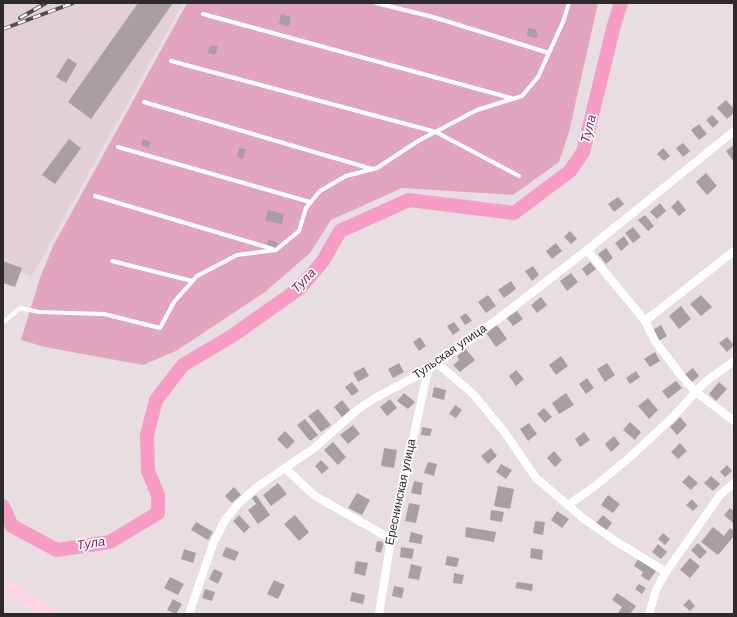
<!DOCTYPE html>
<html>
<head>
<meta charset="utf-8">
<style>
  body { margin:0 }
  #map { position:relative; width:737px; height:617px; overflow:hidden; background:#e8dee2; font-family:Arial,sans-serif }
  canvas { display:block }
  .frame { position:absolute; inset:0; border:4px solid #2e2a2b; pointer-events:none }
</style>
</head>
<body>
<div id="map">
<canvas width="737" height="617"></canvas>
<div class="frame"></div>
</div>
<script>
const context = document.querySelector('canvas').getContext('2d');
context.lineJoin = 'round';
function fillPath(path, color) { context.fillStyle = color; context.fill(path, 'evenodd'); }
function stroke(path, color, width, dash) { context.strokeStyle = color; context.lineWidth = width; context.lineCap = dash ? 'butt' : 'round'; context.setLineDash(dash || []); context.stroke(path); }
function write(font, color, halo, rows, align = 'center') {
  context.font = font + ' Arial,sans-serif'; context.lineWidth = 3.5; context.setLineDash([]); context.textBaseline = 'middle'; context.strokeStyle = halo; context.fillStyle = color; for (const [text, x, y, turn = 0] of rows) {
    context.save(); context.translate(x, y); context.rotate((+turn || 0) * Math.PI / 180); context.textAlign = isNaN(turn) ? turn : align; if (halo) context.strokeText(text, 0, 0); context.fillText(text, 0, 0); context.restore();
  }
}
fillPath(new Path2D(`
  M3,3H183L32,276L3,267Z`), '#e2d0d7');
fillPath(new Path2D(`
  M187,3H598L569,132L559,162L513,195L402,188L331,220L310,253L265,292L176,351L143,365L45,347L21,340L40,278L53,246Z`), '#e1a5bf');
stroke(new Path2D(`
  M3,506L12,526L57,550L110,542L158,513V495L148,471L147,435L156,400L183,365L232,336L300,288L323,261L340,231L409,200L514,213L570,171L583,152L614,25L621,3`), '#f69cc5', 14);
fillPath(new Path2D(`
  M138,3H173L91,119L68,102Z
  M281,14L291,17L289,27L279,24Z
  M528,28L535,29L538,35L536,38L527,36Z
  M210,45L218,47L215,55L208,53Z
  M68,58L77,64L66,83L56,77Z
  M726,100L734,109V113L727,119L717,108Z
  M712,115L719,122L713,128L706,120Z
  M699,124L707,134L699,140L691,130Z
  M69,139L81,148L55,184L42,175Z
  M143,139L151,142L149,148L141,145Z
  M683,143L690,151L683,157L676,148Z
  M734,145V162L726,151Z
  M239,148L246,149L243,159L237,157Z
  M663,148L670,156L664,161L657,154Z
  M706,173L717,186L707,195L696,182Z
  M618,197L624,204L614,212L608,204Z
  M678,200L686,210L679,216L671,207Z
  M660,203L666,211L657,219L650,212Z
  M268,210L284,214L282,224L265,221Z
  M645,215L654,226L648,231L638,220Z
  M633,227L641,237L633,243L625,233Z
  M570,231L577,239L571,244L564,237Z
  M624,236L629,244L621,251L615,243Z
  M269,239L278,243L275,249L266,245Z
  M556,243L562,251L552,259L546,251Z
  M606,248L613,258L606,264L598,254Z
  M3,261L22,268L15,287L3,283Z
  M590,262L596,269L587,276L582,269Z
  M533,266L539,275L532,281L525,271Z
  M571,273L578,282L567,291L560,281Z
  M511,281L516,289L504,298L498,290Z
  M488,295L496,306L486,313L478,302Z
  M701,295L712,307L701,316L690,304Z
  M541,297L547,305L537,313L531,305Z
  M681,306L691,319L679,329L669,316Z
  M517,311L523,319L513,326L507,318Z
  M466,313L472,321L465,325L460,317Z
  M454,322L460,330L453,335L447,326Z
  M497,325L507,339L496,347L486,333Z
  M661,325L667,336L659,341L653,330Z
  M420,337L426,346L419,351L413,342Z
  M727,337L734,345L727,352L719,343Z
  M466,349L475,360L460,372L453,365L459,360L457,356Z
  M655,352L660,361L650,367L644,359Z
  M561,356L568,366L556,375L549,365Z
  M399,363L404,372L393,378L388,369Z
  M607,363L615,375L605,382L597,369Z
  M364,367L369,376L358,382L353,373Z
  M693,368L699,376L689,384L683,376Z
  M516,370L524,379L516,386L509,376Z
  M636,371L640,377L630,384L626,378Z
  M587,378L594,388L586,394L579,384Z
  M676,381L682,388L668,399L662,391Z
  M352,382L359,391L352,396L345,387Z
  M719,382L727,389L716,401L709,394Z
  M434,387L446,390L444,400L432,397Z
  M404,393L415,402L408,409L397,401Z
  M566,393L574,405L559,414L552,403Z
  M648,398L658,410L649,419L638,406Z
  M390,399L397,408L387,416L380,407Z
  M342,400L350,410L342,417L334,407Z
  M455,405L462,410L456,418L449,414Z
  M544,408L552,417L545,423L537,414Z
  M318,409L331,425L321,432L308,416Z
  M680,417L687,425L677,435L670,427Z
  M305,419L318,435L310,441L297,425Z
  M630,422L641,432L635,440L623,430Z
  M529,423L537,434L528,441L520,429Z
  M353,425L360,434L348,444L340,435Z
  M422,427L432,429L430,436L421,435Z
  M285,431L295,441L287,449L277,439Z
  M584,432L590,440L580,447L575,439Z
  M614,436L620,444L611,452L605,444Z
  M333,442L346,457L338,465L324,450Z
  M680,443L687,451L678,459L671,452Z
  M384,448L397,450L394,468L381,466Z
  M491,448L497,456L488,464L481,456Z
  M554,451L562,460L555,467L547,458Z
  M321,460L329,468L322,474L315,466Z
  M428,462L437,464L434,476L424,473Z
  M501,464L512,470L506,479L496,472Z
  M727,465L732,471L725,477L720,472Z
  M689,475L698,483L691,490L682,482Z
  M711,476L720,484L713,491L704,483Z
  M414,481L423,483L421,495L411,493Z
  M278,483L287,494L271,506L263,495Z
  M498,486L514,489L510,509L494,506Z
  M234,487L241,495L232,503L225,496Z
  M357,493L370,500L362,515L348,508Z
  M256,495L270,515L258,524L248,510L256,504L252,498Z
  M608,495L620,504L613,513L601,505Z
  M692,499L698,506L693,511L686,505Z
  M409,503L420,505L416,523L405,521Z
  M730,508L734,511L733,523L724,515Z
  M491,510L504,512L502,522L490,520Z
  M557,511L569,519L562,528L551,520Z
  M239,515L250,527L244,533L233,521Z
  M295,515L309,532L299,541L284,524Z
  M603,515L612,523L606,531L596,523Z
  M535,521L545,522L543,535L533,533Z
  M196,522L213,532L208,540L191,530Z
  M466,527L496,532L494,542L465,537Z
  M713,527L724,536L730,528L734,531V536L718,555L701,542Z
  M411,532L423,535L421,544L409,542Z
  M663,533L670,539L665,545L658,539Z
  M377,541L384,542L381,553L375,551Z
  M698,543L707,552L700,559L691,550Z
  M658,544L667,552L661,559L652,552Z
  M226,547L239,552L235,561L222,556Z
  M401,547L414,549L412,559L400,557Z
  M531,548L543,550L542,560L530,558Z
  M184,549L196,553L193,563L181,559Z
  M447,556L459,558L457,567L445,565Z
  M690,558L700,566L690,578L680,570Z
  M638,559L656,571L649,581L641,576L643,572L634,566Z
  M356,561L368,563L365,576L354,573Z
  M411,564L422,567L419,580L408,578Z
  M214,569L223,573L218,584L209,579Z
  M454,573L464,575L462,584L453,583Z
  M170,577L184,584L178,595L164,588Z
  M274,580L285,585L278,599L267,594Z
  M517,582L533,584L532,591L515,588Z
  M639,584L646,588L642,594L635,589Z
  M394,586L404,588L402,598L392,596Z
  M205,589L215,592L212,601L202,598Z
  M352,592L365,595L363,604L350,601Z
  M617,593L636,606L630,614L618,613L622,607L612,600Z
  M173,599L182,604L176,614L167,610Z
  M689,599L695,606L690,611L683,605Z`), '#a99fa3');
stroke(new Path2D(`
  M376,3L433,17L549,53
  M203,14L511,98
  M171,61L436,132L519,176
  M144,102L372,169
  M118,147L310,202
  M95,196L273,249
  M112,261L192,281
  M3,319L5,321L20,308L39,312L104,314L160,328L174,302L197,276L237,255L276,250L299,231L306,208L320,191L346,176L377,168L418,141L477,110L522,96L538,77L563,22L569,3`), '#fff', 4);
stroke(new Path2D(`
  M587,250L645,321L655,341L683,378L696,392L734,421
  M645,321L734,251
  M437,363L473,394L503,430L536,478L584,519L617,542L666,572
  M285,468L315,496L391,539
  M568,505L595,486L629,458L672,418L705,382L734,361
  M189,614L213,544L225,520L239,503L257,487L313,449L357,410L375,398L428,370L498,319L587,250L734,131
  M379,614L391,539L428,370
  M649,614L656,590L666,572L720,495L734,483`), '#fff', 8);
stroke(new Path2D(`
  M3,585L52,614`), '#fdd5e6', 13);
const rail = new Path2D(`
  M20,18L46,3
  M3,29L73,3`);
stroke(rail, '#534d4f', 4);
stroke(rail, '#fff', 2.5, [8]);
write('12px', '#2e2a2b', '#fff', [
  ["Тульская улица",450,352,-35],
  ["Ереснинская улица",401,492,-78]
]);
write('italic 13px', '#872059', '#fff', [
  ["Тула",589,129,-76],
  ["Тула",304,281,-46],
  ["Тула",91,544,-9]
]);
</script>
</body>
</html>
